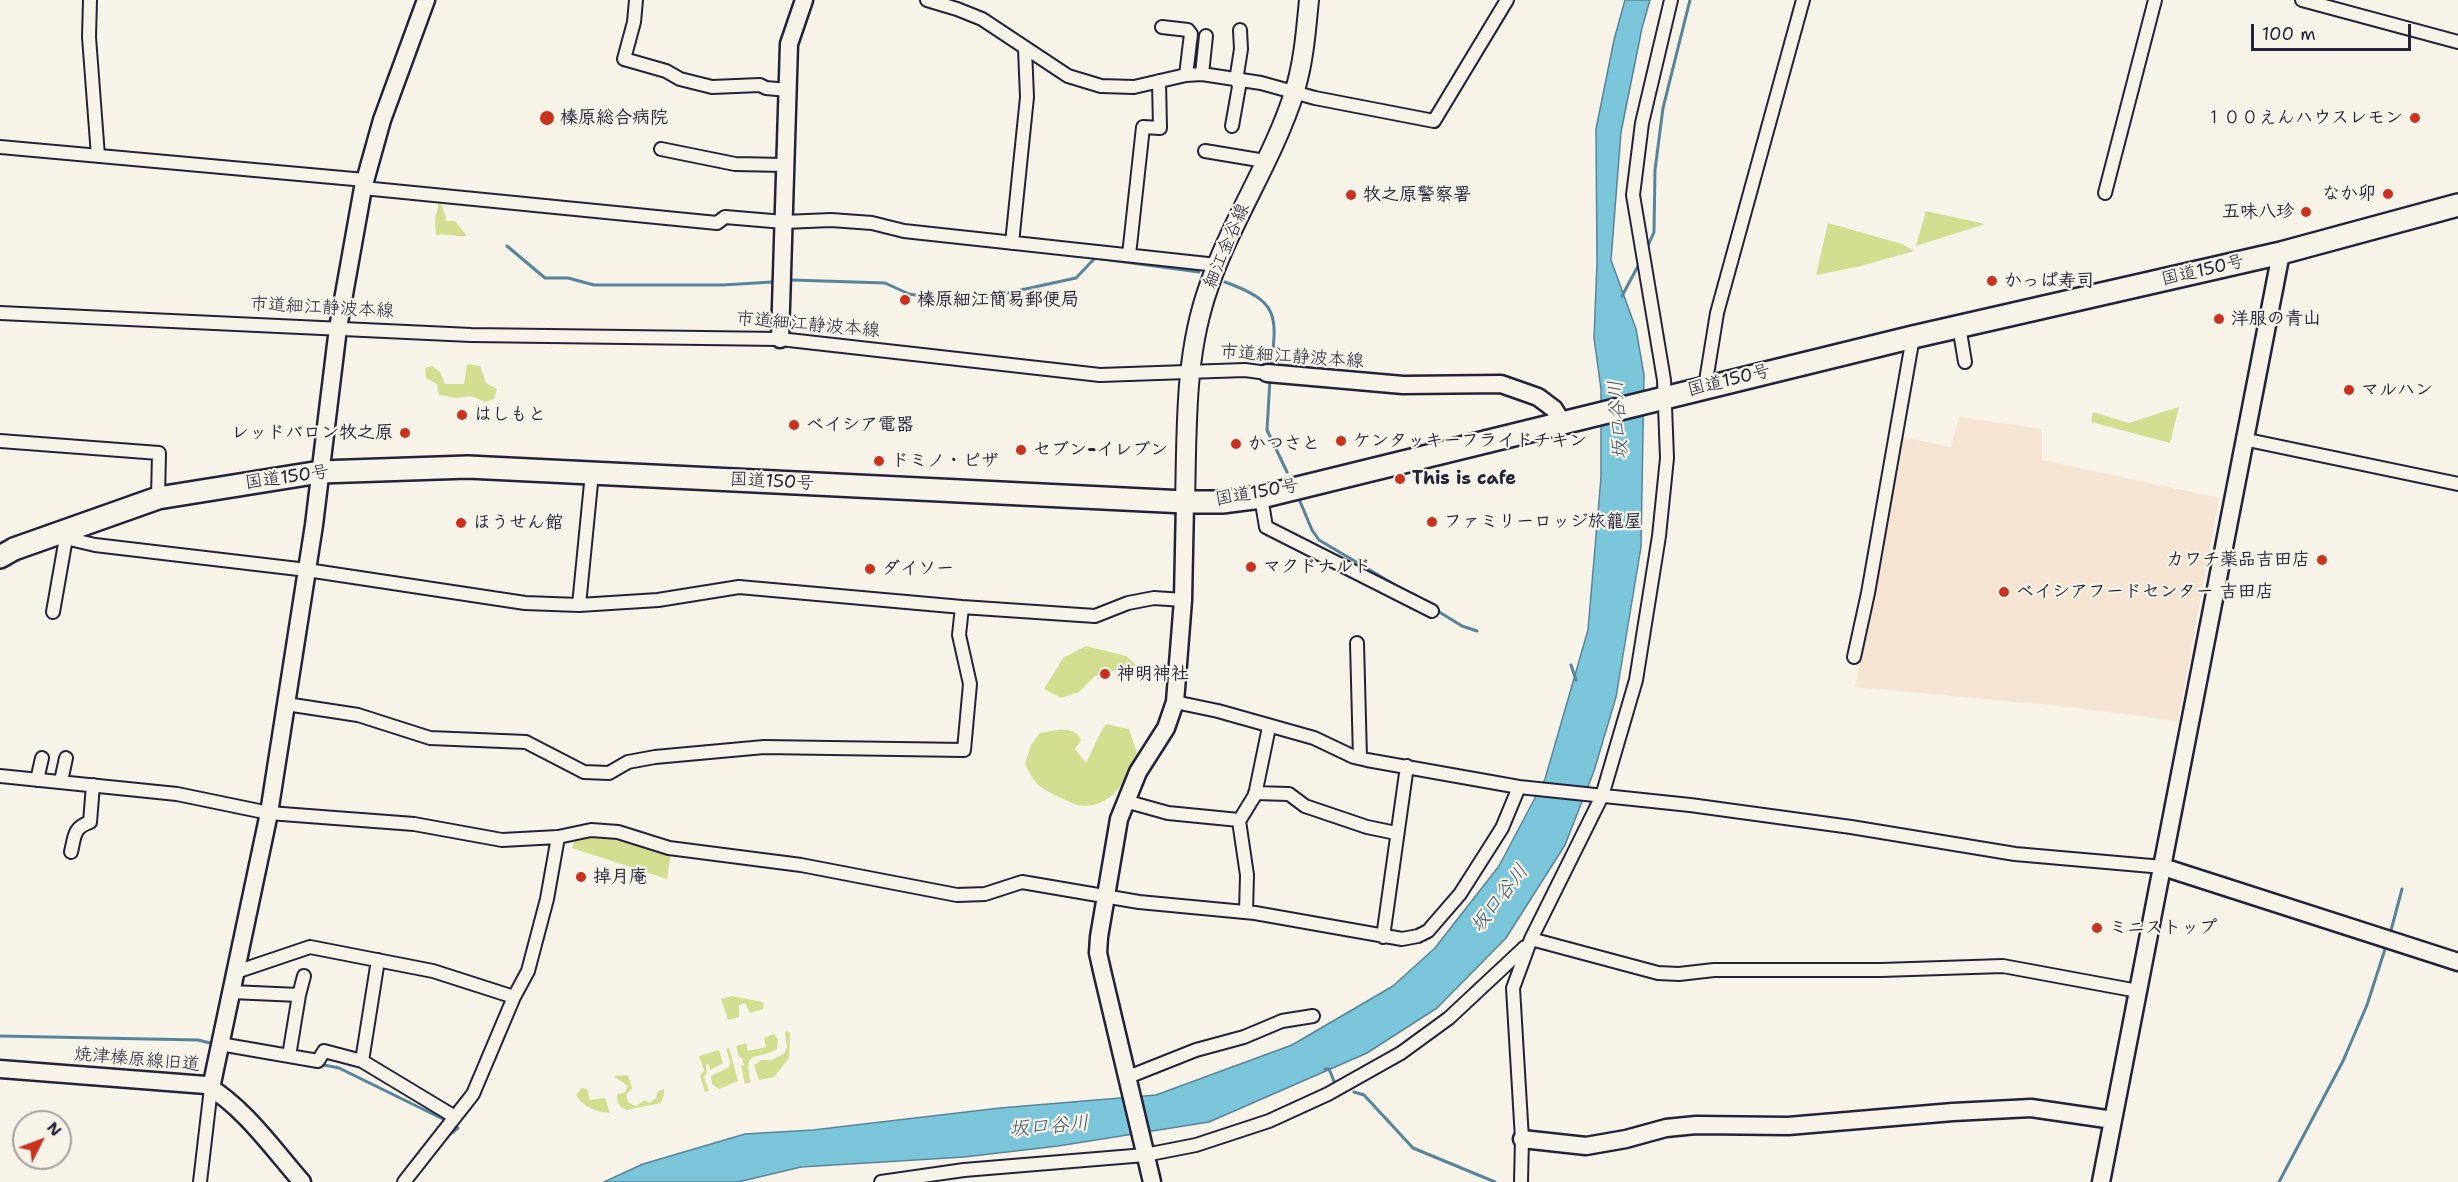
<!DOCTYPE html>
<html>
<head>
<meta charset="utf-8">
<style>
  body { margin:0 }
  #map { position:relative; width:2458px; height:1182px; overflow:hidden; background:#f7f3e8; font-family:"Shantell Sans",sans-serif }
  canvas { display:block }
  .north { position:absolute; left:12px; top:1110px; width:60px; height:60px; box-sizing:border-box; background:#f7f3e8; border:2px solid #a29fa3; border-radius:50%; rotate:48deg; font-size:16px; font-weight:700; line-height:24px; text-align:center; color:#22223b }
  .north::after { content:''; display:block; margin:auto; width:21px; height:27px; background:#c8321e; clip-path:polygon(50% 0,100% 100%,50% 72%,0 100%) }
  .scale { position:absolute; left:2251px; top:24px; width:160px; height:27px; box-sizing:border-box; border:3px solid #22223b; border-top:0; padding-left:8px; font-size:18px; line-height:21px; white-space:nowrap; color:#22223b; -webkit-text-stroke:4px #f7f3e8; paint-order:stroke }
</style>
</head>
<body>
<div id="map">
<canvas width="2458" height="1182"></canvas>
<div class="north">N</div>
<div class="scale">100 m</div>
</div>
<script>
const context = document.querySelector('canvas').getContext('2d');
context.lineJoin = 'round';
function fillPath(path, color) { context.fillStyle = color; context.fill(path, 'evenodd'); }
function stroke(path, color, width, dash) { context.strokeStyle = color; context.lineWidth = width; context.lineCap = dash ? 'butt' : 'round'; context.setLineDash(dash || []); context.stroke(path); }
function write(font, color, halo, rows, align = 'center') {
  context.font = font + ' "Shantell Sans","Klee One",sans-serif'; context.lineWidth = 4.5; context.setLineDash([]); context.textBaseline = 'middle'; context.strokeStyle = halo; context.fillStyle = color; for (const [text, x, y, turn = 0] of rows) {
    context.save(); context.translate(x, y); context.rotate((+turn || 0) * Math.PI / 180); context.textAlign = isNaN(turn) ? turn : align; if (halo) context.strokeText(text, 0, 0); context.fillText(text, 0, 0); context.restore();
  }
}
fillPath(new Path2D(`
  M1959,417L2042,429V460L2219,498L2178,721L2070,707L1855,687L1902,437L1951,447Z`), '#f4e4d1');
fillPath(new Path2D(`
  M439,202L442,205L446,218L445,221H455L467,236C457,237 444,233 436,235L435,220Z
  M1926,211L1985,224L1916,246Z
  M1828,223L1902,244L1914,251L1861,266L1816,275Z
  M467,364L480,366L486,383L497,389L494,399L485,402L471,396L456,398L439,395L437,384L426,378L425,368L432,366L440,372L445,384H464Z
  M2179,407L2170,443L2091,422L2093,412L2129,423Z
  M1086,646L1126,656L1135,664L1137,671H1114L1095,676L1079,692L1061,698L1044,689L1063,658Z
  M1106,724L1129,729L1138,756C1128,780 1109,811 1078,805C1073,804 1066,800 1061,798C1040,788 1035,785 1025,764L1031,745L1040,733C1053,731 1075,724 1081,740L1075,749L1086,763C1093,750 1098,735 1106,724Z
  M615,835L671,852L667,879L572,848L575,838Z
  M732,996L762,1002L764,1004L763,1009L750,1013L745,1003L739,1005V1017L728,1020L721,999Z
  M788,1031L790,1034L789,1058L774,1077L759,1080L754,1065L761,1060H771L784,1054L787,1047L785,1032Z
  M774,1034L778,1039L777,1049C758,1061 742,1048 751,1082L745,1084L741,1066L744,1065L742,1058L739,1057L736,1046L746,1043L748,1051L766,1047L764,1038Z
  M729,1048L738,1081L719,1089L712,1084L711,1076C727,1067 735,1072 726,1049Z
  M719,1050L723,1063L710,1070L709,1064L706,1065L707,1073L704,1077L709,1091L705,1092L700,1076L704,1070L699,1056Z
  M628,1075L632,1088L626,1095C627,1101 629,1104 636,1106L645,1100L649,1103L656,1098L658,1091L664,1089V1095L661,1103L627,1110C619,1107 617,1103 617,1095L625,1092L628,1086L613,1076Z
  M582,1088L587,1089L590,1100L605,1098L610,1113C595,1112 584,1107 576,1095Z`), '#d2dd90');
const water = new Path2D(`
  M1625,0H1650L1642,28L1621,132L1611,260L1636,329L1644,375L1641,547L1616,697L1594,771L1565,845L1506,938L1437,1008L1367,1053L1209,1122L1058,1146L964,1157L801,1167L738,1182H604L643,1164L745,1134L813,1130L1000,1108L1156,1095L1292,1045L1393,986L1435,948L1499,866L1545,779L1588,630L1601,477V389L1594,338L1597,263L1596,129L1614,40Z`);
fillPath(water, '#7ac5d9');
stroke(water, '#57849a', 1.5);
stroke(new Path2D(`
  M507,246L545,278H568L594,285H723L772,282
  M1647,248L1654,232L1655,170L1663,108L1690,0
  M792,280L885,283L909,294L940,299L993,296L1076,278L1095,258L1199,272
  M1225,282C1280,302 1277,315 1271,369
  M1622,296L1638,266
  M1270,379L1267,430L1287,472
  M1299,499L1312,530L1319,540L1407,592
  M1436,610L1462,626L1477,631
  M1571,665L1576,680
  M2390,934L2402,889
  M0,1036L198,1040L210,1043
  M319,1064L339,1068L445,1120
  M1325,1069H1329L1336,1086
  M1354,1092L1364,1095L1413,1148L1495,1182
  M416,1176L449,1135L458,1128L454,1126
  M2279,1182L2343,1061L2367,1005L2386,946`), '#57849a', 3);
const street = new Path2D(`
  M90,0L89,37L98,156
  M636,0L634,22L624,59L666,71L680,79L712,87L760,85L766,88L788,90
  M927,0L957,9L982,19L1068,76L1101,86L1134,87L1186,75L1202,74L1261,83L1315,98L1434,121L1507,0
  M2302,0L2458,42
  M1162,27L1188,30L1191,34L1186,75
  M1202,74L1206,36
  M1236,81L1241,49L1240,30
  M1232,126L1240,81
  M0,147L365,180
  M661,149L735,164L785,165
  M1205,151L1265,161
  M363,188L717,223L725,217L784,222L831,220L872,223L904,231L1217,265
  M2105,193L2155,0
  M1012,243L1027,97L1025,49
  M1129,255L1143,127L1160,128L1159,81
  M0,313L471,335L780,339L1100,375L1245,370L1267,373
  M1959,326L1965,362
  M1705,387L1717,313L1803,0
  M2243,439L2458,484
  M0,441L159,453L158,498
  M1261,497L1266,527L1432,611
  M57,536L95,545L307,570L525,603L579,605L658,600L739,587L962,607L1095,616L1128,603L1154,598L1183,600
  M579,605L592,473
  M53,612L66,538
  M1357,643L1360,758
  M1854,657L1868,593L1913,337
  M1175,702L1218,711L1314,738L1354,757L1367,760L1519,787L1690,805L1851,827L2015,854L2163,867
  M286,704L358,715L430,738L526,742L584,772L609,773L628,762L655,757L764,747L964,750L970,684L959,635L962,607
  M0,776L177,794L269,813L414,824L502,840L558,837L591,830L618,832L669,848L801,865L957,895L985,894L1022,882L1139,902L1255,913L1402,939L1418,936L1428,931L1460,894L1502,828L1519,787
  M37,780L42,758
  M61,781L66,758
  M1255,793L1289,794L1305,806L1367,827L1396,833
  M1125,801L1168,813L1239,820
  M71,852C75,836 73,828 90,822L93,785
  M1246,912L1247,875L1239,821L1255,795L1269,727
  M1383,937L1407,766
  M1531,939L1658,973L1679,974L1714,970H1881L2003,966L2138,991
  M236,972L310,947L433,971L514,997
  M231,992L299,995L304,976
  M220,1044L318,1061L324,1051L362,1061L455,1117
  M289,1056L299,995
  M362,1061L378,960
  M1128,1077L1196,1050L1244,1037L1282,1021L1313,1016
  M200,1182L211,1088
  M404,1182L473,1094L514,997L528,971L547,899L558,837
  M881,1182L964,1170L1145,1155L1196,1145L1269,1121L1328,1094L1401,1053L1449,1018L1525,947
  M1521,1182L1522,1139L1513,988L1531,939L1602,796L1636,680L1659,536L1667,458L1664,380L1633,195L1642,123L1671,0`);
const secondary = new Path2D(`
  M780,339L789,44L804,0
  M1267,373L1403,385L1501,384L1538,397L1554,409L1562,422
  M2163,867L2458,962
  M0,1069L206,1085C244,1107 273,1149 302,1182
  M211,1088L269,813L314,525L338,328L363,188L382,120L426,0
  M1522,1139L1586,1146L1626,1139L1666,1128L1696,1125L1788,1126L1953,1112L2031,1108L2113,1120
  M1152,1182L1103,975L1098,953L1099,937L1119,819L1138,772L1166,728L1175,702L1183,600L1185,502
  M2101,1182L2281,253`);
const primary = new Path2D(`
  M1185,502C1187,430 1184,355 1209,286C1232,219 1274,158 1295,90C1304,60 1306,30 1309,0`);
const highway = new Path2D(`
  M0,557L14,549L158,498L320,472L468,467L1185,502H1222L1261,497L1913,337L2281,253L2458,205`);
stroke(street, '#22223b', 16);
stroke(secondary, '#22223b', 21);
stroke(primary, '#22223b', 22);
stroke(highway, '#22223b', 26);
stroke(street, '#f7f3e8', 12);
stroke(secondary, '#f7f3e8', 16);
stroke(primary, '#f7f3e8', 18);
stroke(highway, '#f7f3e8', 21);
for (const [x, y, r, color] of [
  [547,118,8,"#c8321e"],
  [2415,118,6,"#c8321e"],
  [2388,194,6,"#c8321e"],
  [1351,195,6,"#c8321e"],
  [2306,212,6,"#c8321e"],
  [1992,281,6,"#c8321e"],
  [905,300,6,"#c8321e"],
  [2219,319,6,"#c8321e"],
  [2349,390,6,"#c8321e"],
  [462,415,6,"#c8321e"],
  [794,425,6,"#c8321e"],
  [405,433,6,"#c8321e"],
  [1341,441,6,"#c8321e"],
  [1236,444,6,"#c8321e"],
  [1021,450,6,"#c8321e"],
  [879,461,6,"#c8321e"],
  [1400,479,6,"#c8321e"],
  [1432,522,6,"#c8321e"],
  [461,523,6,"#c8321e"],
  [2322,560,6,"#c8321e"],
  [1251,567,6,"#c8321e"],
  [870,569,6,"#c8321e"],
  [2004,592,6,"#c8321e"],
  [1105,674,6,"#c8321e"],
  [581,877,6,"#c8321e"],
  [2097,928,6,"#c8321e"]
]) { const dot = new Path2D(); dot.arc(x, y, r, 0, 2 * Math.PI); context.fillStyle = color; context.fill(dot); stroke(dot, '#f7f3e8', 2); }
write('bold 18px', '#22223b', '#f7f3e8', [
  ["榛原総合病院",560,118],
  ["１００えんハウスレモン",2403,118,"right"],
  ["なか卯",2376,194,"right"],
  ["牧之原警察署",1363,195],
  ["五味八珍",2294,212,"right"],
  ["かっぱ寿司",2004,281],
  ["榛原細江簡易郵便局",917,300],
  ["洋服の青山",2231,319],
  ["マルハン",2361,390],
  ["はしもと",474,415],
  ["ベイシア電器",806,425],
  ["レッドバロン牧之原",393,433,"right"],
  ["ケンタッキーフライドチキン",1353,441],
  ["かつさと",1248,444],
  ["セブン-イレブン",1033,450],
  ["ドミノ・ピザ",891,461],
  ["This is cafe",1412,479],
  ["ファミリーロッジ旅籠屋",1444,522],
  ["ほうせん館",473,523],
  ["カワチ薬品吉田店",2310,560,"right"],
  ["マクドナルド",1263,567],
  ["ダイソー",882,569],
  ["ベイシアフードセンター 吉田店",2016,592],
  ["神明神社",1117,674],
  ["掉月庵",593,877],
  ["ミニストップ",2109,928]
], 'left');
write('18px', '#22223b', '#f7f3e8', [
  ["細江金谷線",1227,246,-67],
  ["国道150号",2203,271,-13],
  ["市道細江静波本線",322,308,3],
  ["市道細江静波本線",808,325,5],
  ["市道細江静波本線",1292,357,4],
  ["国道150号",1729,381,-14],
  ["国道150号",287,478,-8],
  ["国道150号",772,482,3],
  ["国道150号",1257,493,-10],
  ["焼津榛原線旧道",137,1060,5]
]);
write('italic 20px', '#3c536a', '#f7f3e8', [
  ["坂口谷川",1619,420,-94],
  ["坂口谷川",1500,899,-52],
  ["坂口谷川",1049,1127,-5]
]);
</script>
</body>
</html>
